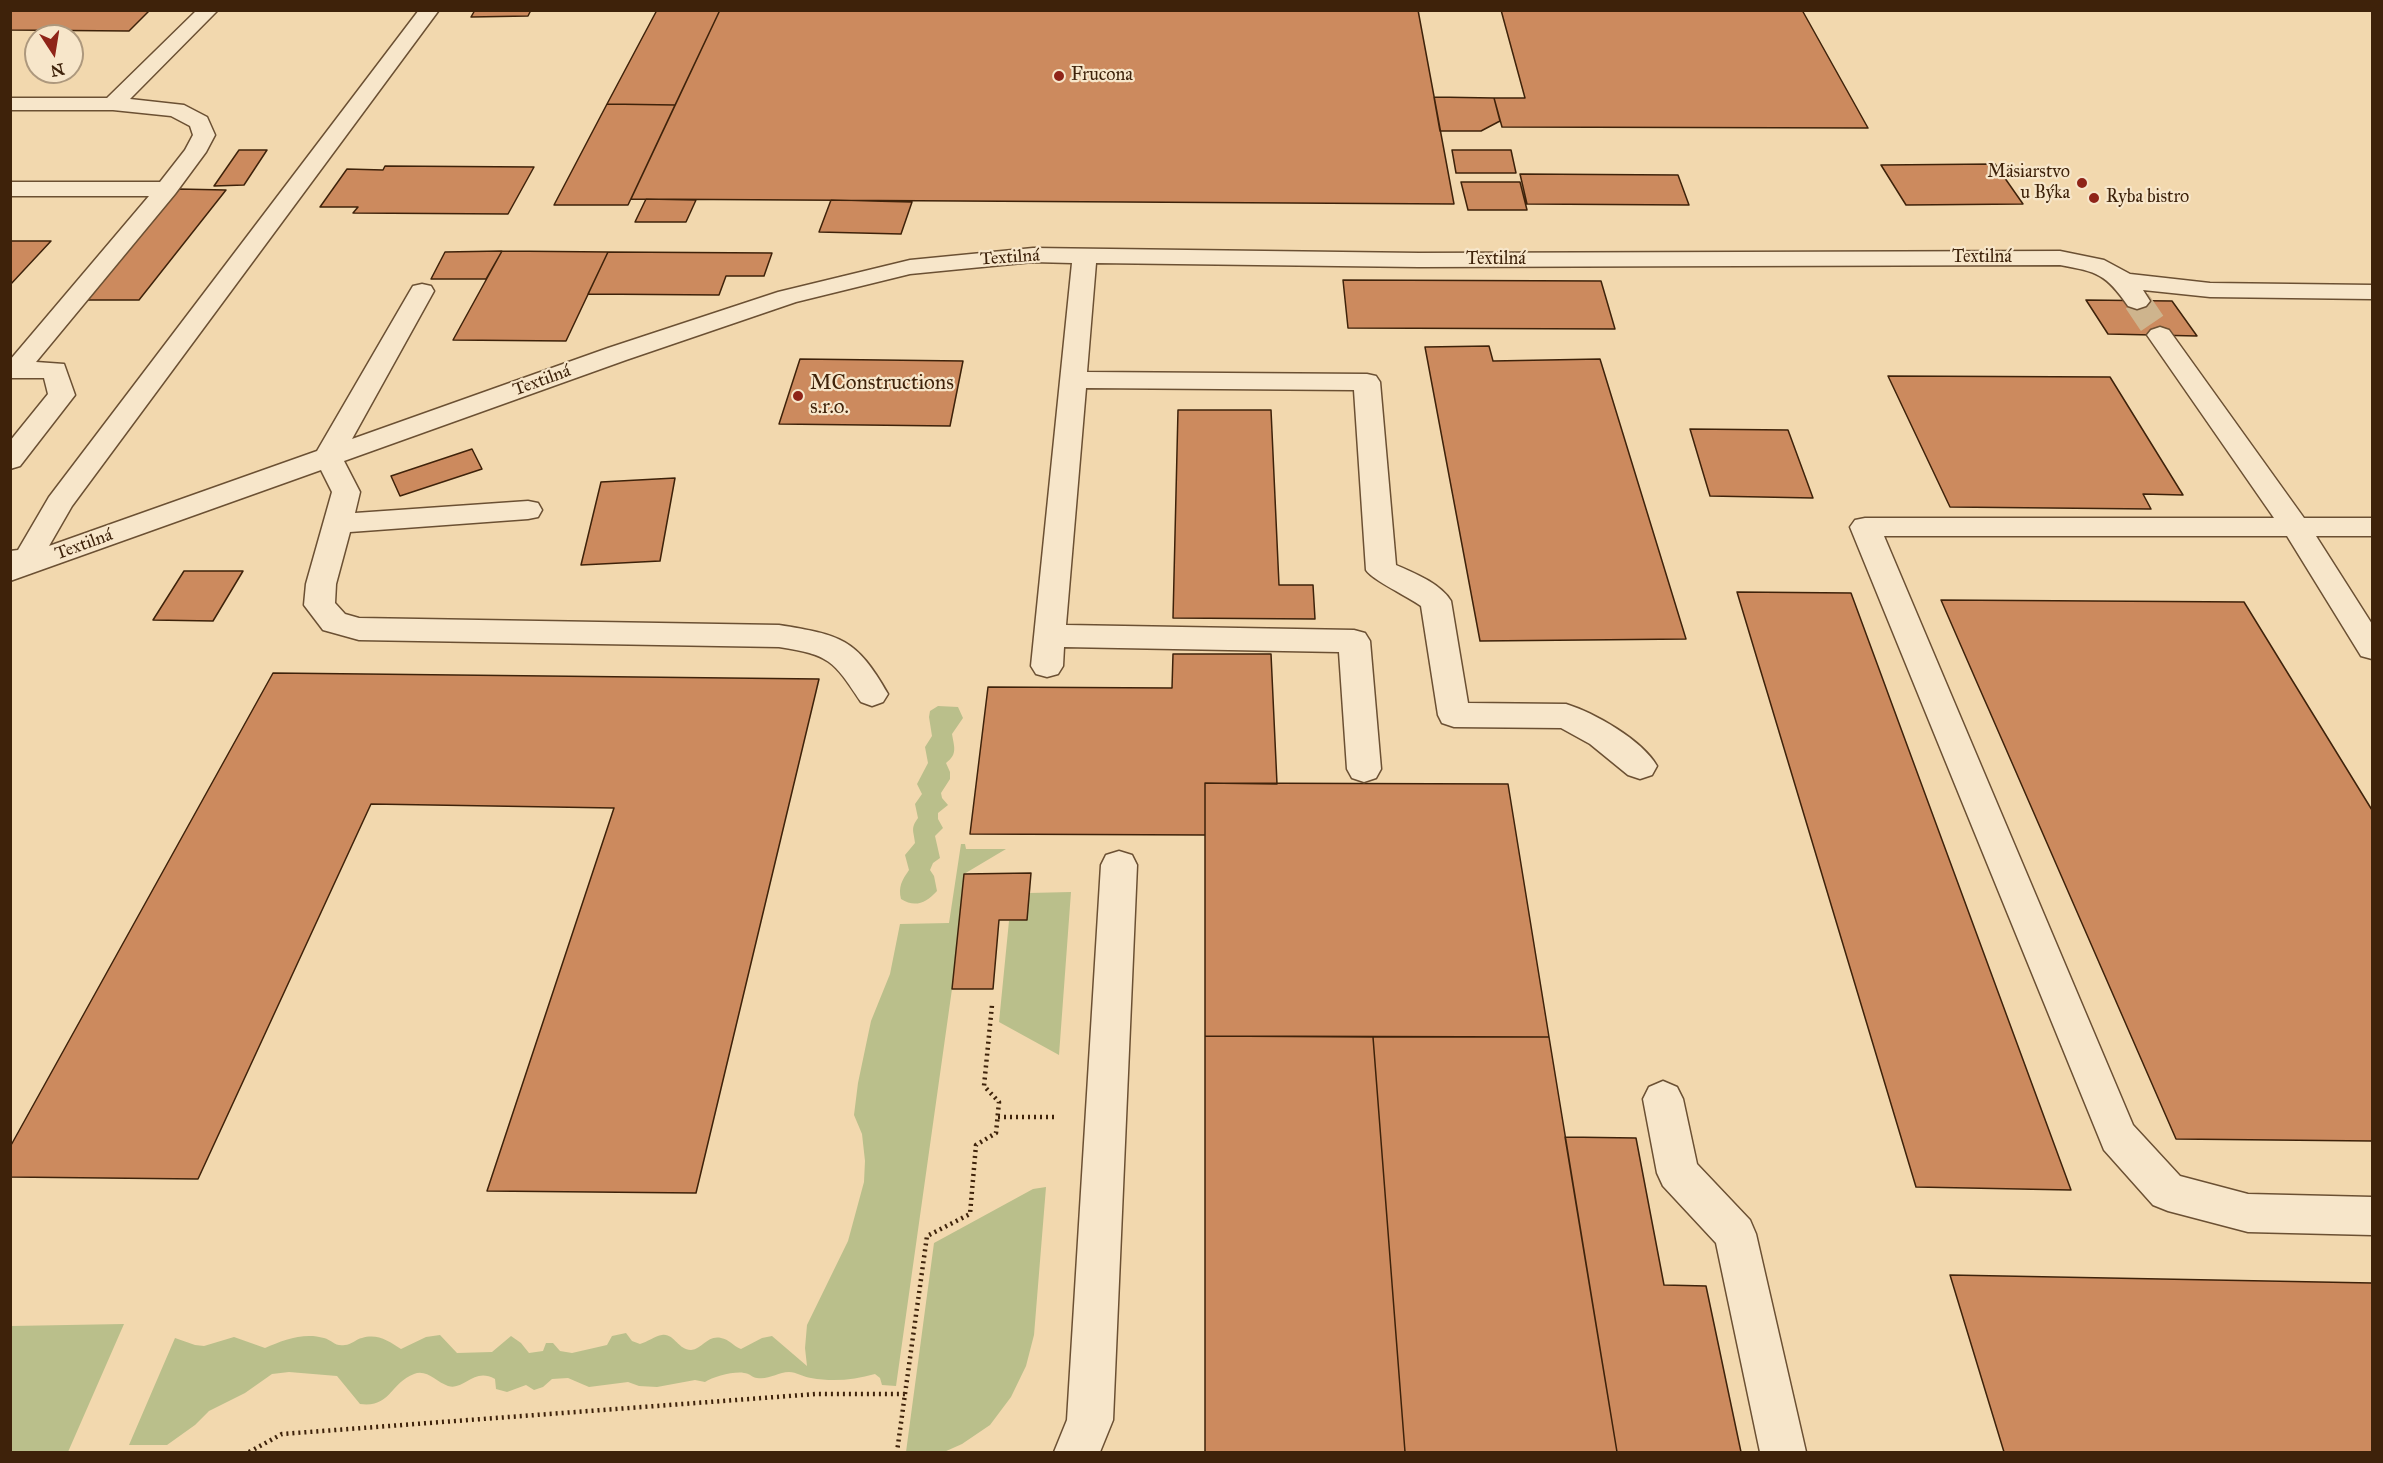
<!DOCTYPE html>
<html>
<head>
<meta charset="utf-8">
<style>
  body { margin:0 }
  #map { position:relative; width:2383px; height:1463px; overflow:hidden; background:#f2d8ae; font-family:"IM FELL Great Primer",serif }
  canvas { display:block }
  .frame { position:absolute; inset:0; border:12px solid #3e220a; pointer-events:none }
  .north { position:absolute; left:24px; top:24px; width:60px; height:60px; box-sizing:border-box; background:#f7e6ca; border:2px solid #ad987d; border-radius:50%; rotate:168deg; font-size:16px; font-weight:700; line-height:24px; text-align:center; color:#3e220a }
  .north::after { content:''; display:block; margin:auto; width:21px; height:27px; background:#8f2418; clip-path:polygon(50% 0,100% 100%,50% 72%,0 100%) }
</style>
</head>
<body>
<div id="map">
<canvas width="2383" height="1463"></canvas>
<div class="frame"></div>
<div class="north">N</div>
</div>
<script>
const context = document.querySelector('canvas').getContext('2d');
context.lineJoin = 'round';
function fillPath(path, color) { context.fillStyle = color; context.fill(path, 'evenodd'); }
function stroke(path, color, width, dash) { context.strokeStyle = color; context.lineWidth = width; context.lineCap = dash ? 'butt' : 'round'; context.setLineDash(dash || []); context.stroke(path); }
function write(font, color, halo, rows, align = 'center') {
  context.font = font + ' "IM FELL Great Primer",serif'; context.lineWidth = 4.5; context.setLineDash([]); context.textBaseline = 'middle'; context.strokeStyle = halo; context.fillStyle = color; for (const [text, x, y, turn = 0] of rows) {
    context.save(); context.translate(x, y); context.rotate((+turn || 0) * Math.PI / 180); context.textAlign = isNaN(turn) ? turn : align; if (halo) context.strokeText(text, 0, 0); context.fillText(text, 0, 0); context.restore();
  }
}
fillPath(new Path2D(`
  M938,706L958,707L963,718L952,734C954,747 958,754 946,763L950,772V779L941,793L942,798L948,805L938,813V819L943,828L935,836L940,858L933,863L930,870L934,876L937,891C926,903 915,908 901,899C898,887 902,880 909,870L905,855L915,843C914,831 910,829 918,818L915,804L922,794L917,784L928,763L925,747L932,736L929,717L930,711Z
  M961,844H965L966,849H1006L964,874L952,989L896,1386L882,1385L880,1378L875,1374C854,1380 833,1382 811,1378C804,1377 796,1372 789,1372C778,1372 769,1380 757,1378C753,1378 749,1373 744,1373C734,1371 713,1377 705,1382L695,1380L657,1387L639,1386L628,1382L589,1387L568,1378L552,1379L543,1387L534,1390L526,1385L507,1392L496,1389L495,1379C473,1367 465,1391 448,1386C436,1382 427,1369 414,1374C390,1383 391,1408 360,1404L337,1376L289,1372L272,1374L245,1393L209,1411L195,1425L167,1445H129L175,1338L195,1345L204,1346L234,1337L265,1348C283,1340 304,1332 324,1338C332,1340 335,1347 345,1345C351,1345 356,1339 362,1338C377,1333 389,1341 401,1349L426,1337L440,1335L457,1353L492,1352L511,1336L521,1343L529,1353L543,1351L546,1343H553L560,1351L572,1353L607,1345L612,1336L626,1333L632,1341L640,1344C647,1342 655,1336 662,1335C674,1333 678,1350 691,1350C703,1349 707,1335 721,1338C729,1339 733,1346 741,1349L762,1338L772,1336L807,1366L805,1348L807,1325L848,1241L864,1182L865,1161L862,1134L854,1115L858,1083L871,1021L890,974L900,924L949,923Z
  M1071,892L1059,1055L999,1022L1009,921L1027,920L1029,893Z
  M1046,1187L1034,1335L1026,1366L1011,1397L990,1425L962,1444L944,1452H906L934,1243L1033,1189Z
  M124,1324L68,1452H11V1326Z`), '#babf8b');
const building = new Path2D(`
  M10,10H150L129,31L10,30Z
  M475,10H531L528,16L471,17Z
  M657,10H720L675,105L607,104Z
  M720,10H1418L1454,204L631,199Z
  M1501,10H1802L1868,128L1502,127L1494,98H1525Z
  M1434,97L1494,98L1500,121L1481,131H1440Z
  M607,104L675,105L628,205H554Z
  M239,150H267L244,185L214,186Z
  M1452,150H1511L1516,173H1456Z
  M1995,164L2023,204L1906,205L1881,165Z
  M385,166L534,167L508,214L353,213L358,207H320L347,169L383,170Z
  M1520,174L1678,175L1689,205L1527,204Z
  M1461,182H1520L1527,210H1468Z
  M178,189L226,190L139,300H87Z
  M646,199L696,200L686,222H635Z
  M831,200L912,202L901,234L819,232Z
  M10,241H51L10,285Z
  M502,251L486,279H431L445,252Z
  M502,251L608,252L566,341L453,340Z
  M608,252L772,253L764,276H726L719,295L588,294Z
  M1343,280L1601,281L1615,329L1348,328Z
  M2086,300L2172,301L2197,336L2108,334Z
  M1489,346L1493,361L1600,359L1686,639L1480,641L1425,347Z
  M800,359L963,361L950,426L779,424Z
  M1888,376L2110,377L2183,495L2143,494L2151,509L1950,507Z
  M1178,410H1271L1279,585H1313L1315,619L1173,618Z
  M1690,429L1788,430L1813,498L1710,496Z
  M472,449L482,469L400,496L391,476Z
  M675,478L660,561L581,565L601,482Z
  M184,571H243L213,621L153,620Z
  M1737,592L1851,593L2071,1190L1916,1187Z
  M1941,600L2244,602L2372,810V1141L2176,1139Z
  M1173,654H1271L1277,784L1205,783V835L970,834L988,687L1172,688Z
  M273,673L819,679L696,1193L487,1191L614,808L371,804L198,1179L10,1177V1147Z
  M1205,783L1508,784L1549,1037L1205,1036Z
  M1031,873L1027,920H999L993,989H952L964,874Z
  M1205,1036L1373,1037L1405,1452H1205Z
  M1373,1037H1549L1617,1452H1405Z
  M1565,1137L1636,1138L1664,1285L1706,1286L1741,1452H1617Z
  M1950,1275L2372,1283V1452H2004Z`);
fillPath(building, '#cc8a5e');
stroke(building, '#3e220a', 1.5);
stroke(new Path2D(`
  M2137,301L2160,335`), '#ceb48d', 27, [27, 14]);
const minor = new Path2D(`
  M197,10H218L130,99L184,105L207,117L215,135L206,152L175,194L36,362L64,364L75,395L20,466L10,469V441L48,394L44,378H10V360L149,196H10V182H160L185,150L193,135L190,126L171,116L113,110H10V98H107Z
  M419,10H439L72,506L49,546L317,451L410,291L413,286L422,284L431,286L434,291L352,439L608,348L778,292L910,260L1033,248L1419,253L2060,251L2104,260L2130,274L2210,283L2372,285V299L2210,297L2143,290L2150,301L2146,306L2137,309L2128,306C2106,274 2098,272 2060,265L1419,267L1096,263L1087,372L1367,374L1376,376L1380,382L1396,565C1414,573 1440,583 1451,601L1468,703L1566,704C1595,713 1642,740 1657,766L1652,775L1640,779L1628,775L1590,744L1561,728L1454,727L1442,723L1438,715L1421,606C1409,597 1372,580 1366,570L1354,390L1086,388L1066,625L1354,630L1365,633L1370,641L1381,769L1376,778L1364,782L1352,778L1347,769L1339,652L1064,647L1063,666L1058,674L1047,677L1036,674L1031,666L1072,263L1033,262L910,274L796,302L626,360L344,461L360,492L355,513L528,501L538,503L542,510L538,517L528,519L350,532L336,584L335,603L345,614L359,618L779,625C841,635 856,638 888,694L883,702L872,706L861,702C833,660 830,655 779,647L359,640L323,630L304,605L306,584L332,492L321,470L10,581V551L18,550L49,497Z
  M2160,327L2169,330L2304,518H2372V536H2316L2372,624V659L2361,656L2287,536H1884L2133,1125L2180,1176L2248,1194L2372,1197V1235L2248,1232L2168,1211L2153,1205L2104,1150L1850,527L1855,520L1865,518H2274L2147,335L2151,330Z
  M1119,851L1132,855L1137,865L1113,1420L1100,1452H1054L1067,1420L1101,865L1106,855Z
  M1663,1081L1677,1087L1683,1099L1697,1164L1750,1220L1756,1234L1806,1452H1760L1716,1243L1663,1186L1657,1173L1643,1099L1649,1087Z`);
stroke(minor, '#6b5033', 3);
stroke(new Path2D(`
  M998,1117H1054
  M905,1394L927,1236L970,1214L976,1145L996,1133L999,1102L984,1086L992,1005
  M249,1452L282,1434L816,1394H905L897,1452`), '#3e220a', 4.5, [2, 4]);
fillPath(minor, '#f7e6ca');
for (const [x, y, r, color] of [
  [1059,76,6,"#8f2418"],
  [2082,183,6,"#8f2418"],
  [2094,198,6,"#8f2418"],
  [798,396,6,"#8f2418"]
]) { const dot = new Path2D(); dot.arc(x, y, r, 0, 2 * Math.PI); context.fillStyle = color; context.fill(dot); stroke(dot, '#f7e6ca', 2); }
write('18px', '#3e220a', '#f7e6ca', [
  ["Frucona",1071,76],
  ["Mäsiarstvo",2070,173,"right"],
  ["u Býka",2070,194,"right"],
  ["Ryba bistro",2106,198]
], 'left');
write('18px', '#3e220a', '#f7e6ca', [
  ["Textilná",1010,258,-4],
  ["Textilná",1982,258],
  ["Textilná",1496,260],
  ["Textilná",542,381,-20],
  ["Textilná",84,545,-20]
]);
write('21px', '#3e220a', '#f7e6ca', [
  ["MConstructions",810,384],
  ["s.r.o.",810,408]
], 'left');
</script>
</body>
</html>
